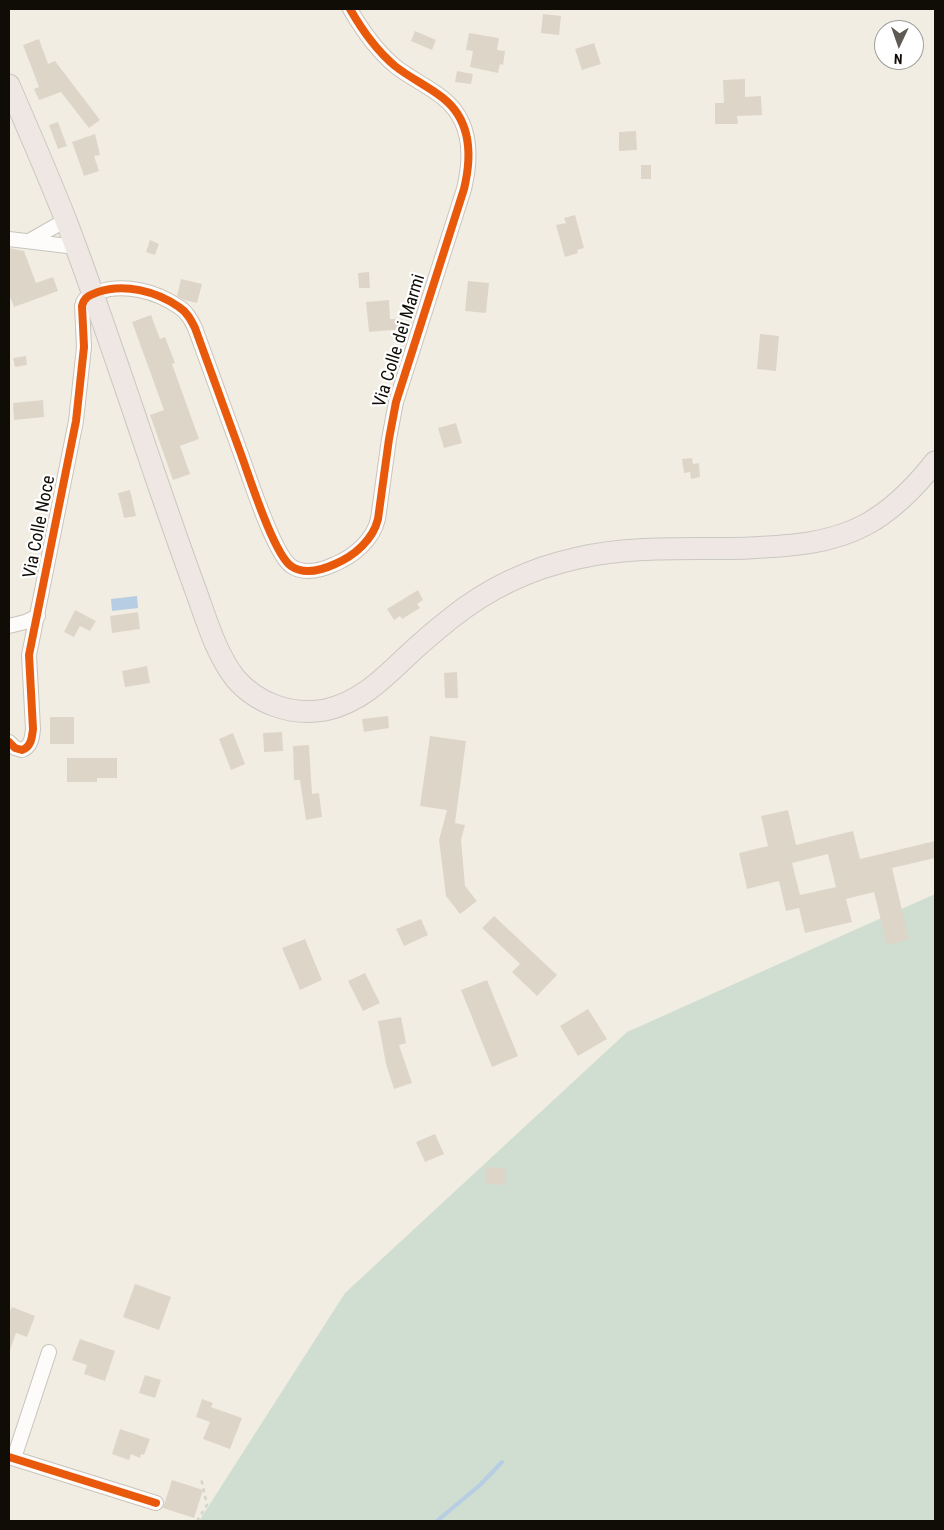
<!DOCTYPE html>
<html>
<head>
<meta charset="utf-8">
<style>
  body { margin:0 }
  #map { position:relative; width:944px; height:1530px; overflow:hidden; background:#f2ede2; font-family:"Roboto Condensed",sans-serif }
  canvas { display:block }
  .frame { position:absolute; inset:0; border:10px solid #100d06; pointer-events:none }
  .north { position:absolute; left:874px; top:20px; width:50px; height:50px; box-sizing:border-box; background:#fff; border:1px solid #9f9e9b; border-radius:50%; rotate:183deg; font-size:14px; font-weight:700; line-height:20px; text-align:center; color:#100d06 }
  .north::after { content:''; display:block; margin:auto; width:18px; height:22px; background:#5f5b53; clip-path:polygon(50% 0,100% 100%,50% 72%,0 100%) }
</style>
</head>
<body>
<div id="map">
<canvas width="944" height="1530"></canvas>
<div class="frame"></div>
<div class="north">N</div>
</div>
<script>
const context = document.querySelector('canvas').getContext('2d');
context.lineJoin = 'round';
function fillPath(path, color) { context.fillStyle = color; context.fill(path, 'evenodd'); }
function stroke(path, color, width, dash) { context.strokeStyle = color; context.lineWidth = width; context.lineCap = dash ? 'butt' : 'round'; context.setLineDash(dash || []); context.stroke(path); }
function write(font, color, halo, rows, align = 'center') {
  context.font = font + ' "Roboto Condensed",sans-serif'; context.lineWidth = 4.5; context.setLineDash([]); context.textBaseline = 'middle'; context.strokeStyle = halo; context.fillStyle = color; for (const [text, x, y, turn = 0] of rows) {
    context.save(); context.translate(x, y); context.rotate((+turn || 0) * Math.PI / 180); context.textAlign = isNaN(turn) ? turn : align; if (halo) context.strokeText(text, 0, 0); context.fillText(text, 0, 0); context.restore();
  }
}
fillPath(new Path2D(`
  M935,894V1521H199L345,1293L627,1032Z`), '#d0ded1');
fillPath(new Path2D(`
  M137,596L138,608L112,611L111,599Z`), '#b6cde3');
stroke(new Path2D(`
  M437,1521L480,1485L502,1462`), '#b6cde3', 4);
fillPath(new Path2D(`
  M543,14L561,16L559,35L541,33Z
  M415,31L436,40L432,50L411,41Z
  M469,33L499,38L497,50L505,51L503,65L500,64L498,73L470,67L473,51L466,50Z
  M39,39L48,64L55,61L100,120L89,128L61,92L39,100L34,89L39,87L23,45Z
  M594,43L601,64L582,70L575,49Z
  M457,71L473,74L471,84L455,82Z
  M745,79V97L761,96L762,115L737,116L738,124H715V103H724L723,80Z
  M58,122L67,146L58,149L49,125Z
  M636,131L637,150L619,151V132Z
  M95,134L100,155L94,156L99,171L84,176L72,142Z
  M641,165H651V179H641Z
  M575,215L584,248L577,250L578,253L565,257L556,225L566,223L564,218Z
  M150,240L159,244L155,255L146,252Z
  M9,248L24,251L36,283L53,277L58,291L14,307L9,294Z
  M369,272L370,288H359L358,273Z
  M181,279L202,284L197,303L184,300L177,296Z
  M468,281L489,283L486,313L465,311Z
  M389,300L390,319H402L403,329L369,332L366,302Z
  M151,315L160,339L165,337L175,363L172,364L199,439L180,446L190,474L173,480L150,415L164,410L132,322Z
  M760,334L779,336L776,371L757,369Z
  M26,356L27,365L15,367L13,358Z
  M43,400L44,417L14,420L13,403Z
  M456,423L462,443L444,448L438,428Z
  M692,458L693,464L699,463L700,477L691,479L690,472L684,473L682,459Z
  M130,490L136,516L124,518L118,493Z
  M418,590L423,600L417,604L420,608L402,619L400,616L394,620L387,609Z
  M75,610L96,621L90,631L80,626L74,637L64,632Z
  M138,612L140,629L112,633L110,616Z
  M147,666L150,683L125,687L122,671Z
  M457,672L458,698H445L444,673Z
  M388,716L389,728L364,732L362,719Z
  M50,717H74V744H50Z
  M282,732L283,751L264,752L263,733Z
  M233,733L245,764L231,770L219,739Z
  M430,736L466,741L455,823L465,825L461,840L465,886L477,901L460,914L446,896L439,840L447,810L420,806Z
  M309,745L312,794L319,793L322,817L306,820L300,780H294L293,746Z
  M67,758H117V778H97V782H67Z
  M788,810L796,845L853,831L860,859L935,841V858L892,868L909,939L887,945L874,892L846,899L852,922L805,933L799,908L786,911L779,881L747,889L739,853L768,846L761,816ZM828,854L836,887L800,895L792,863Z
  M494,916L557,975L537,996L512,972L520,964L482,928Z
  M421,919L428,935L404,946L396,929Z
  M305,939L322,980L300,990L282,948Z
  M365,973L380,1003L363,1011L348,981Z
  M487,980L518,1056L492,1067L461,990Z
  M588,1009L607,1039L578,1056L560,1026Z
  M401,1017L406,1043L399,1045L412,1083L394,1089L386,1064L378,1021Z
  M435,1134L444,1154L425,1162L416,1142Z
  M486,1167L506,1168L505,1185L486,1184Z
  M135,1284L171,1297L159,1330L123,1317Z
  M12,1307L35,1316L27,1337L16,1333L10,1350L9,1349V1314Z
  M80,1339L115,1351L105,1381L84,1374L87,1365L72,1360Z
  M145,1375L161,1380L155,1398L139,1393Z
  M202,1399L213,1403L211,1407L242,1418L230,1449L203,1439L210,1422L196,1417Z
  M120,1429L150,1439L144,1455L141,1454L140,1458L131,1454L129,1460L112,1454Z
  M172,1480L203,1490L194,1518L163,1508Z`), '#ded5c9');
const street = new Path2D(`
  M9,239L76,247
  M29,241L66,220
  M9,626L25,622L38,616
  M9,742L15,748L22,750C31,747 32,738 33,729L29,655L76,421L84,347L82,306C84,297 90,295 98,292C124,283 156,291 179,307C187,312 191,320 195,328C211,371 226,414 242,457C250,479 274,554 291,566C304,575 322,570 335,564C354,556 373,540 378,519L389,439L396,402L464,189C472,156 472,121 443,98C428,86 410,78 395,66C376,50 362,30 350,9
  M9,1457L156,1503
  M14,1458L49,1352`);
const primary = new Path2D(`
  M9,85C29,131 49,177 67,223C98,305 126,389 154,472C168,513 182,553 197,594C207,622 216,653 235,678C257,704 292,716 325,710C359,703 383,679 407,656C421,643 436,630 450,619C487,589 532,568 578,558C634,545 693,550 749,548C790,546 830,544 867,524C894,509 916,486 935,462`);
stroke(street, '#c8c4bc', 16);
stroke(primary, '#cac8c3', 23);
stroke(new Path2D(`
  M197,1521L207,1505L201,1478`), '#d4d3cf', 2.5, [4, 4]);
stroke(street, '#fdfcfb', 14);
stroke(primary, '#eee7e3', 21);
stroke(new Path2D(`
  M9,742L15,748L22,750C31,747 32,738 33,729L29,655L76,421L84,347L82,306C84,297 90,295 98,292C124,283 156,291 179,307C187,312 191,320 195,328C211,371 226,414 242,457C250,479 274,554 291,566C304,575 322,570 335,564C354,556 373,540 378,519L389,439L396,402L464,189C472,156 472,121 443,98C428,86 410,78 395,66C376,50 362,30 350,9
  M9,1457L156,1503`), '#e8590c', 8);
write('18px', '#100d06', '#fff', [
  ["Via Colle dei Marmi",400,341,-73],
  ["Via Colle Noce",40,527,-79]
]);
</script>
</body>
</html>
